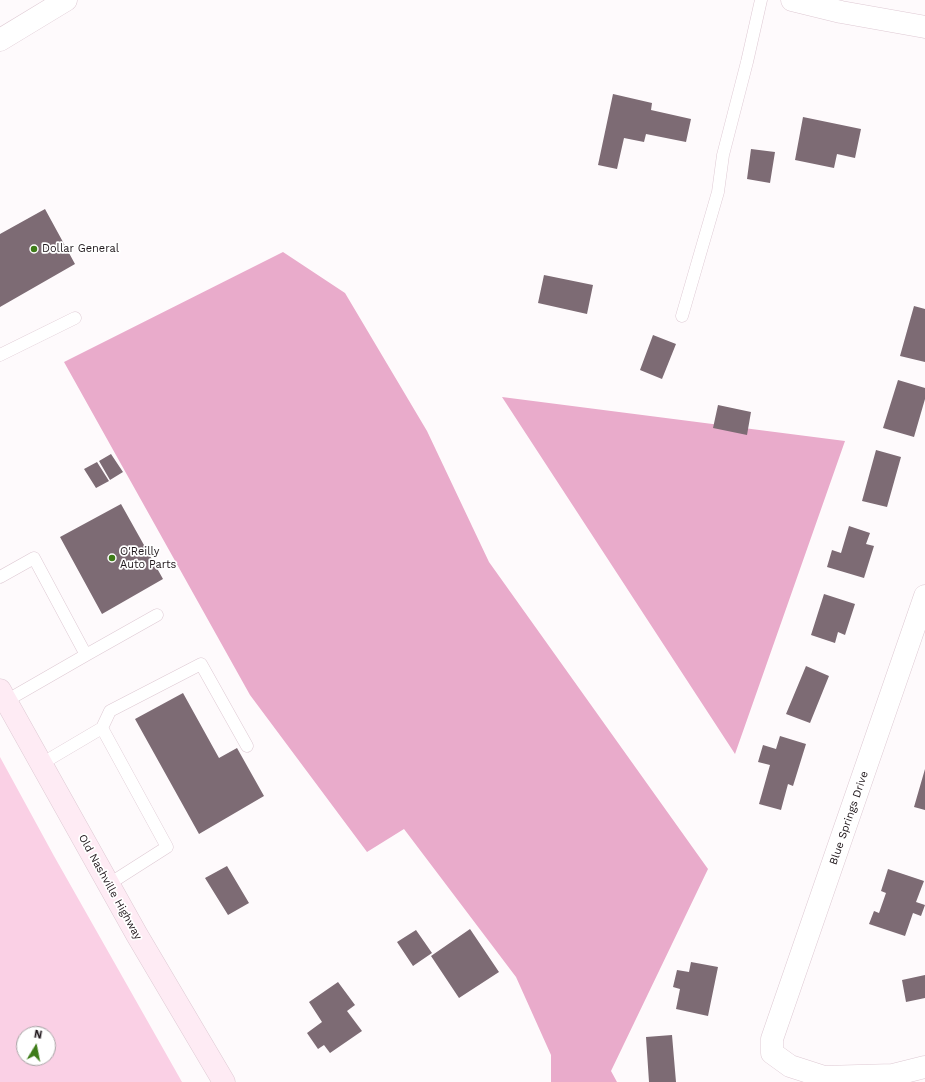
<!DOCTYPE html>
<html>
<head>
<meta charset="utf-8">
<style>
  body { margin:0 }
  #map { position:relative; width:925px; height:1082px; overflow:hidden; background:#fefafc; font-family:"Work Sans",sans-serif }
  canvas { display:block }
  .north { position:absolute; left:16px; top:1026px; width:40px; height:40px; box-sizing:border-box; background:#fff; border:1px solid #a6a3a4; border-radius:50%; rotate:10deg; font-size:11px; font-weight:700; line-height:16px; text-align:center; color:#20181c }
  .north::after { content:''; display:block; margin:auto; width:14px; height:18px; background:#3e7c19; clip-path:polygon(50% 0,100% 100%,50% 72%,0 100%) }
</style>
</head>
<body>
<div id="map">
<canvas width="925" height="1082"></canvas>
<div class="north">N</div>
</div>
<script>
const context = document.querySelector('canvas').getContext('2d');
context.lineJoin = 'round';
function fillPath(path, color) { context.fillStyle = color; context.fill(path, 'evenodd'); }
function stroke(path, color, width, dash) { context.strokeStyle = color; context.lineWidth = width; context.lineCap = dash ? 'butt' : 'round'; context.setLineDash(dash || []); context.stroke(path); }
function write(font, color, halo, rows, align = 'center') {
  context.font = font + ' "Work Sans",sans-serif'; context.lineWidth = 3.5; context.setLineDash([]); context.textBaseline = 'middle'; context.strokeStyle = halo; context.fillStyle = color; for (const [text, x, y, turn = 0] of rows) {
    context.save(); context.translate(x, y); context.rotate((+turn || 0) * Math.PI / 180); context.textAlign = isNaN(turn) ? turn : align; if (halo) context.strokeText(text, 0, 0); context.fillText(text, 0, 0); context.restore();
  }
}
fillPath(new Path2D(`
  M0,757L54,856L182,1082H0ZM24,1034H48V1058H24Z`), '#fad0e5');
fillPath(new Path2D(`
  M283,252L345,293L427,431L489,562L708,869L611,1071L617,1082H551V1055L516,977L404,829L367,852L250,695L64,362Z
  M502,397L845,441L735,754Z`), '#e9abcb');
fillPath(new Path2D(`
  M613,94L652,103L651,110L691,119L686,142L646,134L644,142L624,138L617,169L598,165Z
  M803,117L861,129L855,158L837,154L834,168L795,160Z
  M751,149L775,152L770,183L747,179Z
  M45,209L75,264L0,307V234Z
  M544,275L593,285L587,314L538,303Z
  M914,306L925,309V362L900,356Z
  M653,335L676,344L662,379L640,370Z
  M898,380L925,388V399L914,437L883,428Z
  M718,405L751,412L747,435L713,428Z
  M876,450L901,457L887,507L862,501Z
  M111,454L123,472L110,480L99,461Z
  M97,462L109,481L96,488L84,469Z
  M121,504L163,579L102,614L60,537Z
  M849,526L870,533L866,544L874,546L864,578L827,567L832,550L841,553Z
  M824,594L855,604L845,635L838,632L835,643L811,635Z
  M806,666L829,676L810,723L786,714Z
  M183,693L219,758L237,748L264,796L199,834L135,719Z
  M780,736L806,744L793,786L788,784L781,810L759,804L770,765L758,762L763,745L776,749Z
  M925,769V810L914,807Z
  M227,866L249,903L228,915L205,878Z
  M888,869L924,881L916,902L925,905L921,916L913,913L905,936L869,924L874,911L879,913L886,893L881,891Z
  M470,929L499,972L459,998L431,956Z
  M416,930L432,953L413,966L397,942Z
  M691,962L718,967L708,1016L676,1009L680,989L673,987L677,970L689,972Z
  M925,975V998L906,1002L902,980Z
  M338,982L355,1005L347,1011L362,1031L330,1053L324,1045L318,1049L307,1033L322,1022L309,1002Z
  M672,1035L676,1082H649L646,1037Z`), '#7d6b74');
const service = new Path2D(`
  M682,316L718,192L723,155L747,62L761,0
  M0,355L75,318
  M0,577L34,558L86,655L6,701
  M86,655L157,615
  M102,728L167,847L109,884
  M41,764L102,728L110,711L201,664L247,746`);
const minor = new Path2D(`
  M925,596L772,1039V1053L790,1066L824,1077L893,1075L925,1067`);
const tertiary = new Path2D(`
  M792,0L841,12L925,27
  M0,40L66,0`);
const secondary = new Path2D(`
  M0,690L137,935L224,1082`);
stroke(service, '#dec9d3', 13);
stroke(minor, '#dec9d3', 23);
stroke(tertiary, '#dec9d3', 23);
stroke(secondary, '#dec9d3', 23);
stroke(service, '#fff', 12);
stroke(minor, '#fff', 22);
stroke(tertiary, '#fff', 22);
stroke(secondary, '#feebf4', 22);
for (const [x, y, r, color] of [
  [34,249,4,"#3e7c19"],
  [112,558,4,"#3e7c19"]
]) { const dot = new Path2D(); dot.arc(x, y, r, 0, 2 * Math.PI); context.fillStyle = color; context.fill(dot); stroke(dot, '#fff', 1.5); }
write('11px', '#20181c', '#fff', [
  ["Dollar General",42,249],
  ["O'Reilly",120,552],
  ["Auto Parts",120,565]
], 'left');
write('11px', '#20181c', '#fff', [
  ["Blue Springs Drive",849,818,-71],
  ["Old Nashville Highway",110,887,61]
]);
</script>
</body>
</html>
